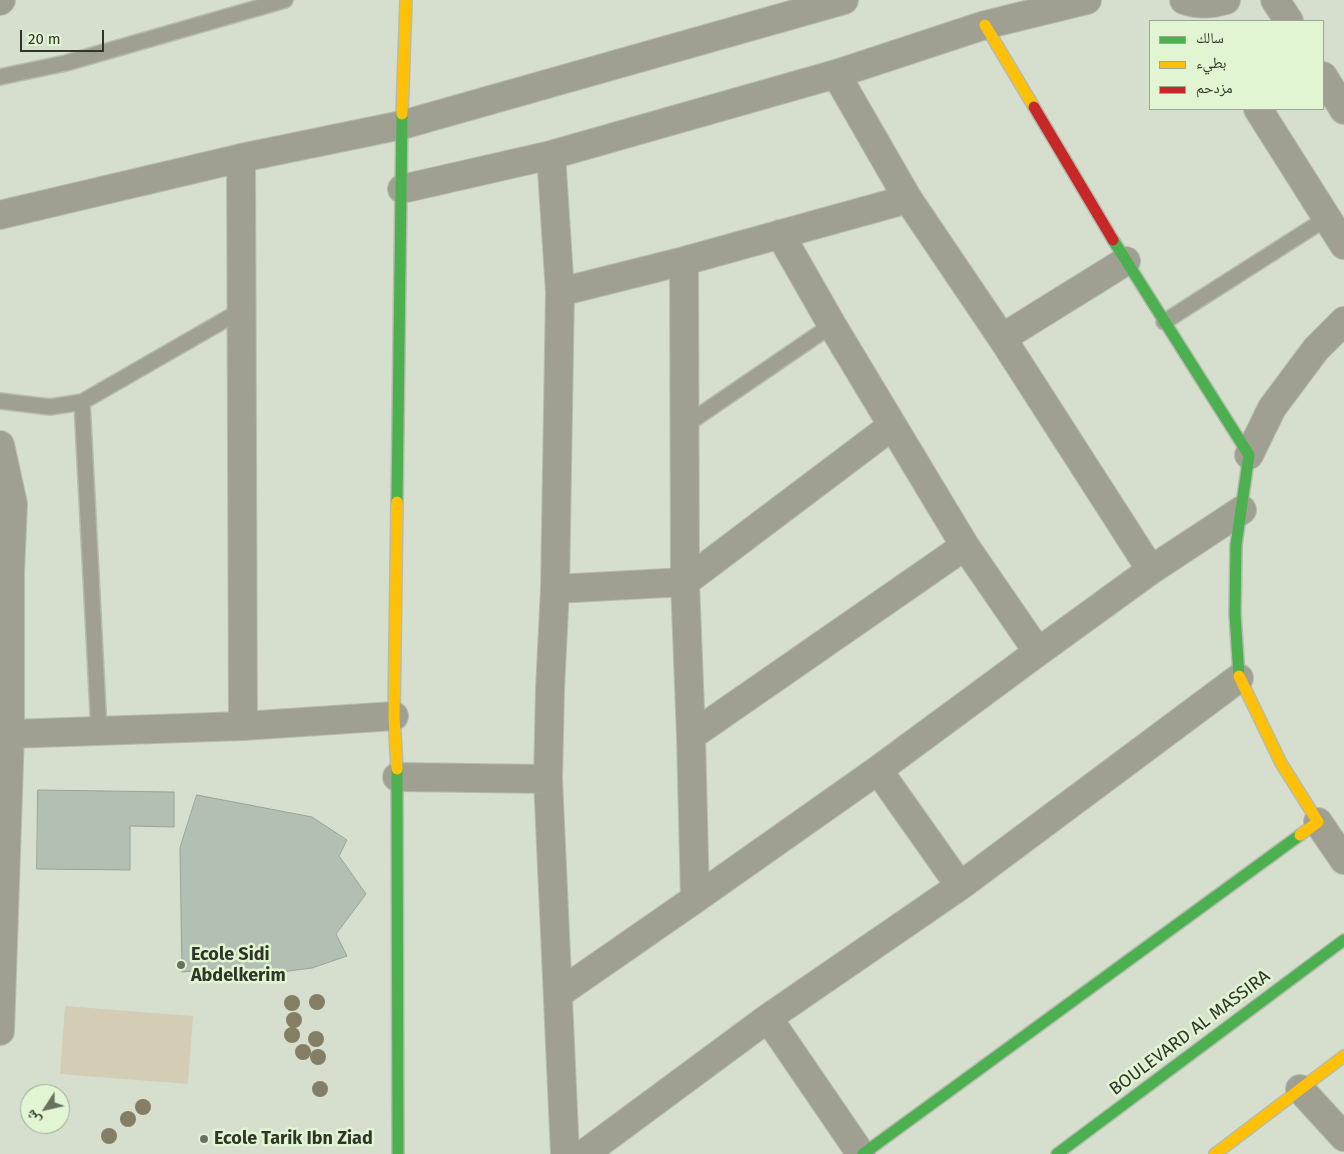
<!DOCTYPE html>
<html>
<head>
<meta charset="utf-8">
<style>
  body { margin:0 }
  #map { position:relative; width:1344px; height:1154px; overflow:hidden; background:#d6dfce; font-family:"Fira Sans","Noto Naskh Arabic",sans-serif }
  canvas { display:block }
  .legend { position:absolute; left:1149px; top:20px; width:175px; height:90px; box-sizing:border-box; background:#e2f5d3; border:1px solid #9aa98f; margin:0; padding:6px 9px; list-style:none; font-size:15px; color:#2f3629 }
  .legend li { display:flex; align-items:center; gap:10px; height:25px }
  .legend b { width:25px; border:1px solid #9aa98f }
  .north { position:absolute; left:20px; top:1084px; width:50px; height:50px; box-sizing:border-box; background:#e2f5d3; border:1px solid #9aa98f; border-radius:50%; rotate:235deg; font-size:14px; font-weight:700; line-height:20px; text-align:center; color:#2f3629 }
  .north::after { content:''; display:block; margin:auto; width:18px; height:22px; background:#697163; clip-path:polygon(50% 0,100% 100%,50% 72%,0 100%) }
  .scale { position:absolute; left:20px; top:30px; width:84px; height:22px; box-sizing:border-box; border:2px solid #2f3629; border-top:0; padding-left:6px; font-size:15px; line-height:18px; white-space:nowrap; color:#2f3629; -webkit-text-stroke:4px #e2f5d3; paint-order:stroke }
</style>
</head>
<body>
<div id="map">
<canvas width="1344" height="1154"></canvas>
<ul class="legend">
<li><b style="height:6px;background:#4caf50"></b>سالك</li>
<li><b style="height:6px;background:#ffc107"></b>بطيء</li>
<li><b style="height:6px;background:#c62828"></b>مزدحم</li>
</ul>
<div class="north">ش</div>
<div class="scale">20 m</div>
</div>
<script>
const context = document.querySelector('canvas').getContext('2d');
context.lineJoin = 'round';
function fillPath(path, color) { context.fillStyle = color; context.fill(path, 'evenodd'); }
function stroke(path, color, width, dash) { context.strokeStyle = color; context.lineWidth = width; context.lineCap = dash ? 'butt' : 'round'; context.setLineDash(dash || []); context.stroke(path); }
function write(font, color, halo, rows, align = 'center') {
  context.font = font + ' "Fira Sans",sans-serif'; context.lineWidth = 5; context.setLineDash([]); context.textBaseline = 'middle'; context.strokeStyle = halo; context.fillStyle = color; for (const [text, x, y, turn = 0] of rows) {
    context.save(); context.translate(x, y); context.rotate((+turn || 0) * Math.PI / 180); context.textAlign = isNaN(turn) ? turn : align; if (halo) context.strokeText(text, 0, 0); context.fillText(text, 0, 0); context.restore();
  }
}
fillPath(new Path2D(`
  M65,1006L193,1016L188,1084L60,1074Z`), '#d4cdb5');
const building = new Path2D(`
  M38,790L174,792V827L130,826V870L37,869Z
  M197,795L312,817L347,840L339,856L366,894L336,934L347,956L312,968L210,981L213,969L182,972L180,848Z`);
fillPath(building, '#b2bfb2');
stroke(building, '#98a398', 1);
const lane = new Path2D(`
  M0,77L66,63L285,0
  M1164,322L1327,218
  M0,401L50,407L82,402
  M684,426L832,325
  M99,731L82,402L242,310`);
const street = new Path2D(`
  M1184,0C1197,5 1213,4 1226,0
  M1275,0L1289,21
  M0,1L1,0
  M836,74L908,199L1002,338L1151,570
  M1323,76L1344,110
  M1258,109L1344,245
  M551,155L560,292L555,589L550,689L548,779L565,1154
  M241,158L243,726
  M402,189L551,155L836,74L985,25L1087,0
  M0,215L241,158L402,125L844,0
  M780,234L832,325L965,546L1038,652
  M684,261L685,582L691,736L695,899
  M560,292L684,261L908,199
  M1002,338L1126,261
  M0,445L13,504L10,572V734L0,1031
  M1249,455L1272,408L1316,349L1344,321
  M555,589L685,582L892,426
  M10,734L243,726L394,716
  M691,736L965,546
  M878,770L960,886
  M397,777L548,779
  M1318,822L1344,860
  M558,994L695,899L878,770L1038,652L1151,570L1242,510
  M768,1018L861,1154
  M1300,1089L1344,1137
  M584,1154L768,1018L960,886L1239,678`);
const fast = new Path2D(`
  M1113,240L1249,455L1236,545L1235,614L1239,676
  M397,502L402,114
  M397,769L398,1154
  M863,1154L1300,835
  M1057,1154L1344,940`);
const slow = new Path2D(`
  M985,25L1034,107
  M402,114L406,0
  M1239,676L1281,763L1318,822L1300,835
  M397,769L394,716L397,502
  M1215,1154L1344,1056`);
const jam = new Path2D(`
  M1034,107L1113,240`);
stroke(lane, '#b5bcaf', 18);
stroke(street, '#b5bcaf', 30);
stroke(fast, '#b5bcaf', 14);
stroke(slow, '#b5bcaf', 14);
stroke(jam, '#b5bcaf', 14);
stroke(lane, '#9fa092', 15);
stroke(street, '#9fa092', 28);
stroke(fast, '#4caf50', 11);
stroke(slow, '#ffc107', 11);
stroke(jam, '#c62828', 11);
context.fillStyle = '#847e64';
for (const [x, y] of [
  [317,1002],
  [292,1003],
  [294,1020],
  [292,1035],
  [316,1039],
  [303,1052],
  [318,1057],
  [320,1089],
  [143,1107],
  [128,1119],
  [109,1136]
]) { context.beginPath(); context.arc(x, y, 8, 0, 2 * Math.PI); context.fill(); }
for (const [x, y, r, color] of [
  [181,965,5,"#697163"],
  [204,1139,5,"#697163"]
]) { const dot = new Path2D(); dot.arc(x, y, r, 0, 2 * Math.PI); context.fillStyle = color; context.fill(dot); stroke(dot, '#e2f5d3', 2); }
write('bold 18px', '#2f3629', '#e2f5d3', [
  ["Ecole Sidi",191,955],
  ["Abdelkerim",191,976],
  ["Ecole Tarik Ibn Ziad",214,1139]
], 'left');
write('18px', '#2f3629', '#e2f5d3', [
  ["BOULEVARD AL MASSIRA",1190,1033,-37]
]);
</script>
</body>
</html>
